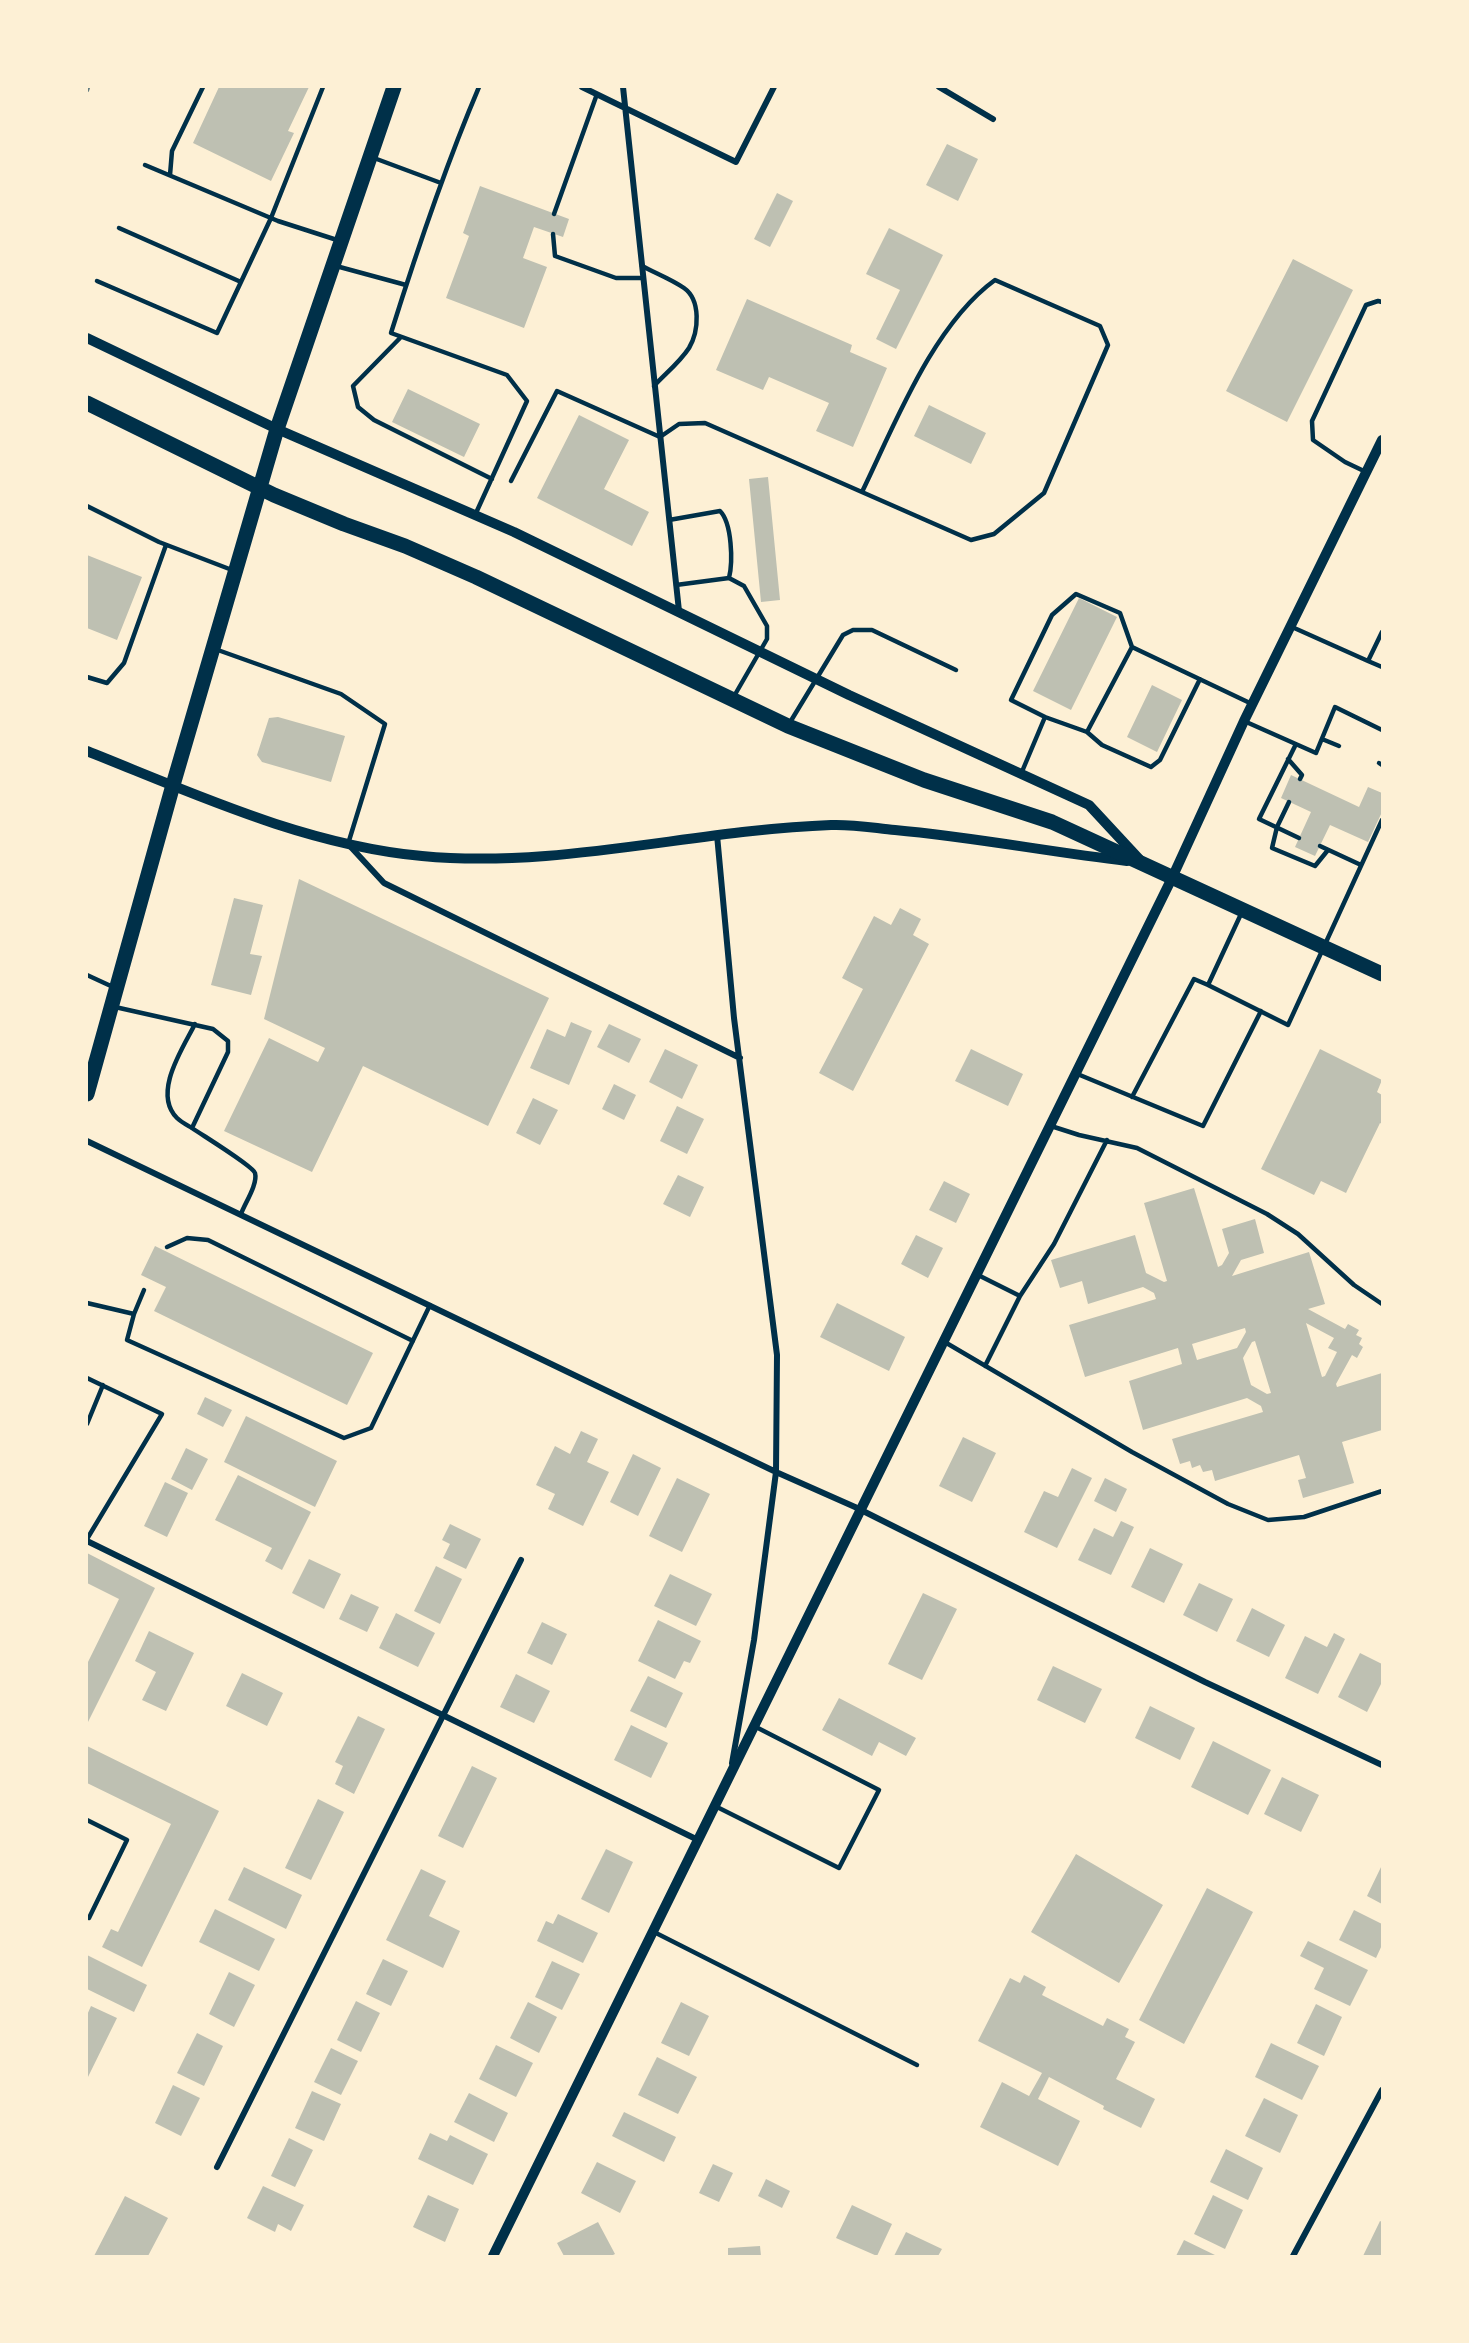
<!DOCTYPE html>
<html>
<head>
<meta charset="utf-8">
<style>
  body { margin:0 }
  #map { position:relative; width:1469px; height:2343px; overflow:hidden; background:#fdf0d5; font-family:"Nunito Sans",sans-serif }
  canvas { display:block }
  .frame { position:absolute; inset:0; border:88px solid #fdf0d5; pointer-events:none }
</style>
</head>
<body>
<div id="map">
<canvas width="1469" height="2343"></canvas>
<div class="frame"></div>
</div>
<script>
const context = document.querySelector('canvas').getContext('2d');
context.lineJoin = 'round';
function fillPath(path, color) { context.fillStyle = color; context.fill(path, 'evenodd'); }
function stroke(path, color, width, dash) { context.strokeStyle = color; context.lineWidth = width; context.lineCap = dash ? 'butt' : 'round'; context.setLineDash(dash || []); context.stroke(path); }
fillPath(new Path2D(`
  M219,87H309L288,131L294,133L271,181L193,143Z
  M947,144L978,159L958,201L926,185Z
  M480,186L569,219L563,237L534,227L523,258L547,267L524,328L446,298L469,236L463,233Z
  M777,193L793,201L770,247L754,239Z
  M889,228L943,255L896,349L876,339L900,290L866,274Z
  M1293,259L1353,290L1287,422L1226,391Z
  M747,299L852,345L850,352L887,368L853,447L816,431L829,403L769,377L763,390L716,370Z
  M408,389L480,424L464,457L392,422Z
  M929,405L986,433L971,464L914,436Z
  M579,415L629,440L604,489L649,512L632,546L537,498Z
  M768,477L780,600L761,602L749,479Z
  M87,555L142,577L117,640L87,628Z
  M1079,598L1117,617L1071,710L1033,691Z
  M1152,685L1182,700L1157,752L1127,737Z
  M278,717L345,736L331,782L262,762L257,755L269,718Z
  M1291,775L1359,807L1368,787L1382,793V812L1368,842L1330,825L1315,856L1295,847L1311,812L1281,798Z
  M299,879L549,998L488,1126L363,1066L312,1172L224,1131L269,1038L318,1062L325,1048L264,1019Z
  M234,898L263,905L250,954L262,956L251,995L211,985Z
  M900,908L921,919L913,935L929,944L853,1091L819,1073L863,989L842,978L874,916L891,925Z
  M571,1022L592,1031L569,1085L530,1068L547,1029L565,1037Z
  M609,1024L641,1039L629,1063L597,1047Z
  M665,1049L698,1065L682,1099L649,1082Z
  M971,1049L1023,1074L1008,1106L955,1081Z
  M1320,1049L1382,1080L1377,1092L1382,1095V1124L1380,1123L1346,1193L1321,1181L1314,1195L1261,1169Z
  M614,1084L636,1095L624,1120L602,1109Z
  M533,1098L558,1110L540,1145L516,1133Z
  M677,1106L704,1119L687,1154L660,1141Z
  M678,1175L704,1187L690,1217L663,1204Z
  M944,1181L970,1194L956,1223L929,1210Z
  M1194,1188L1218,1267L1222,1265L1229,1253L1222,1229L1255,1219L1264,1253L1241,1260L1232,1276L1309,1252L1325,1304L1308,1309L1345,1329L1348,1324L1359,1330L1356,1335L1362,1338L1359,1344L1363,1347L1357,1358L1352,1355L1336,1384L1337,1387L1382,1373V1430L1342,1442L1354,1483L1303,1498L1298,1480L1306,1478L1299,1455L1215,1481L1212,1470L1203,1472L1200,1465L1192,1468L1190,1461L1180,1464L1172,1439L1263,1412L1261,1406L1247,1398L1143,1430L1129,1381L1182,1364L1178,1348L1085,1377L1069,1325L1156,1299L1154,1293L1143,1287L1088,1304L1082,1281L1060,1288L1051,1260L1135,1235L1146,1273L1164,1282L1167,1281L1144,1203ZM1306,1323L1334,1338L1328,1348L1337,1352L1325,1376L1322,1377ZM1245,1328L1246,1332L1237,1348L1197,1360L1192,1344ZM1255,1341L1271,1393L1267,1394L1251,1385L1243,1358L1252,1342Z
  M916,1235L943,1248L928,1278L901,1264Z
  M155,1246L373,1353L347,1405L154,1311L166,1287L141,1275Z
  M837,1303L905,1337L889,1371L820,1337Z
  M205,1397L232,1410L223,1427L197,1414Z
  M246,1416L337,1461L315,1507L224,1462Z
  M581,1431L598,1439L587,1462L609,1472L583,1526L548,1509L555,1494L536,1485L555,1446L570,1454Z
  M963,1437L996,1453L972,1502L939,1486Z
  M186,1448L208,1459L192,1490L171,1479Z
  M633,1454L661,1468L638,1516L610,1502Z
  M1072,1468L1092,1478L1057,1548L1024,1532L1044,1491L1058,1497Z
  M238,1475L311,1512L282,1570L265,1561L272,1548L215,1520Z
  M677,1478L710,1494L682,1552L649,1536Z
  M1105,1478L1127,1489L1116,1512L1094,1501Z
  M165,1482L188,1493L167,1537L144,1526Z
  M1121,1521L1134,1527L1111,1575L1078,1560L1094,1528L1113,1537Z
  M450,1524L481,1539L466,1569L443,1558L450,1544L442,1540Z
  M1150,1548L1183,1564L1164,1603L1131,1587Z
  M87,1553L155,1588L87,1724V1664L119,1599L87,1583Z
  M309,1559L341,1574L324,1609L292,1593Z
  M436,1566L462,1579L440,1624L414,1611Z
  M670,1574L712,1594L696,1626L654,1606Z
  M1199,1583L1233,1599L1217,1632L1183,1615Z
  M923,1593L957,1609L922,1680L888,1664Z
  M351,1594L379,1607L367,1632L339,1619Z
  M1252,1608L1285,1625L1269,1657L1236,1641Z
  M396,1613L435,1633L418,1667L379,1648Z
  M658,1620L701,1641L690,1663L684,1661L675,1679L638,1661Z
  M542,1622L567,1634L552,1665L527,1653Z
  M149,1631L194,1653L166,1711L142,1700L156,1672L135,1661Z
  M1334,1633L1345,1639L1318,1694L1285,1678L1305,1636L1327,1647Z
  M1360,1653L1382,1664V1682L1367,1712L1338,1697Z
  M1053,1666L1102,1689L1085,1723L1037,1700Z
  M242,1673L283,1693L267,1726L226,1706Z
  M516,1674L550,1691L534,1723L500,1707Z
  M648,1676L683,1693L666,1728L630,1711Z
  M839,1698L916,1738L906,1756L879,1742L872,1756L822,1730Z
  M1150,1706L1195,1728L1180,1760L1135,1738Z
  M358,1716L385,1729L354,1794L335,1784L343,1766L335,1762Z
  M631,1725L668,1743L651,1778L614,1760Z
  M1213,1741L1271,1770L1248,1815L1191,1787Z
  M87,1746L219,1811L142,1967L102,1947L111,1929L118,1932L171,1824L87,1783Z
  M472,1766L497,1778L463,1848L438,1836Z
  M1282,1777L1319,1795L1301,1832L1264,1814Z
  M318,1799L344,1812L311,1880L285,1868Z
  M606,1849L633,1862L609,1913L581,1899Z
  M1076,1854L1163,1905L1119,1983L1031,1932Z
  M1382,1865V1904L1367,1896Z
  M244,1867L302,1895L286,1929L228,1900Z
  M421,1869L446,1881L429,1916L460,1931L443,1968L386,1940Z
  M1207,1888L1253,1912L1184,2044L1139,2020Z
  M215,1909L275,1939L259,1971L199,1942Z
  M1354,1910L1382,1924V1945L1376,1958L1339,1940Z
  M558,1914L598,1933L583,1963L537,1941L546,1921L553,1924Z
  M1308,1941L1368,1970L1350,2006L1314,1989L1324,1968L1300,1956Z
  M87,1955L147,1985L134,2012L87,1989Z
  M383,1959L408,1971L391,2006L366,1994Z
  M552,1961L580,1974L562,2010L535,1997Z
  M229,1972L255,1985L234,2027L209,2014Z
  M1024,1975L1046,1987L1042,1995L1103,2026L1107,2018L1129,2029L1125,2037L1135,2042L1116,2079L1155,2099L1141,2128L1103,2109L1104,2106L1049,2077L1038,2099L1080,2121L1058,2166L980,2127L1002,2082L1029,2096L1042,2073L978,2041L1010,1978L1020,1983Z
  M356,2001L380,2013L361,2052L337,2040Z
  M528,2002L557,2017L539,2053L510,2038Z
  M681,2002L709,2016L689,2056L661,2043Z
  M1316,2004L1342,2017L1324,2056L1297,2043Z
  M91,2006L117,2018L87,2079V2015Z
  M197,2033L223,2046L204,2086L177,2073Z
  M1271,2043L1319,2066L1302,2100L1255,2077Z
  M496,2045L533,2063L516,2097L479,2079Z
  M331,2048L358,2061L341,2095L314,2082Z
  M657,2057L697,2077L678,2114L638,2095Z
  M173,2085L200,2098L181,2136L155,2123Z
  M312,2091L341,2104L324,2141L295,2128Z
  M469,2093L508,2113L494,2142L454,2122Z
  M1264,2098L1298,2115L1280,2153L1245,2136Z
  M624,2112L676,2137L664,2162L612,2136Z
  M430,2133L447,2141L450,2135L488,2154L473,2185L418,2159Z
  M289,2138L313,2150L295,2187L271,2176Z
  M1226,2149L1263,2168L1248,2200L1210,2182Z
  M597,2162L636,2181L620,2213L581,2193Z
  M713,2164L733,2173L719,2202L699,2193Z
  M766,2179L790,2191L782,2208L758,2196Z
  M263,2186L304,2205L291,2231L278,2224L275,2232L247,2218Z
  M428,2195L459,2209L445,2242L413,2227Z
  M1213,2195L1243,2210L1225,2249L1194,2234Z
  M125,2196L168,2218L148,2256H94Z
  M852,2205L892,2224L877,2256L836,2238Z
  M1380,2221L1382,2222V2256H1363Z
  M598,2222L615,2254L611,2256H564L557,2243Z
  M906,2232L942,2249L938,2256H894Z
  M1184,2240L1217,2256H1176Z
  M760,2246L761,2256H728V2248Z`), '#bec0b2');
stroke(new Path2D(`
  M374,158L441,183
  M145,165L278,221L337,240
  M170,175L172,151L203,87
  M554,214L597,94
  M119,228L241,282
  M553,234L555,256L616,278H643
  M336,266L406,285
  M642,266C655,273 671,279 684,288C701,300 699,331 689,348C680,362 665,374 654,386
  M97,281L217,333L271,218L323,87
  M401,337L353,386L358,407L374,420L492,479
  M1366,472L1345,462L1313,440L1312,421L1366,305L1378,301L1382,302
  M511,481L557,391L660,437L679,424L705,423L971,540L994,534L1044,493L1108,345L1100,326L995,280C933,325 895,424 862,492
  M87,506L159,542L232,570
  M476,513L527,401L507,375L391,333C417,250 445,167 479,87
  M669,520L720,511C732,523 733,562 729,578L676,585
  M729,578L744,586L767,626V639L733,698
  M1292,627L1368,661L1382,632
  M215,649L341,694L385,724L348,844
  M1368,661L1382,667
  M87,677L107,683L124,663L166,545
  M1045,717L1011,700L1052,615L1076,594L1120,613L1132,647
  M1244,721L1316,753L1335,707L1382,730
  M789,724L843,635L853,630H872L956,670
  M1087,732L1102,745L1151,767L1160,760L1200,679
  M1322,739L1339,746
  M1296,744L1259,819L1299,838
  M1288,759L1302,775L1300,779
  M1379,763L1382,765
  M1021,774L1045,717L1087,732L1132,647L1252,704
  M1289,802L1277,827L1272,848L1315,866L1328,850
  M1320,846L1361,865
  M1241,914L1208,985L1288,1025L1382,820
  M87,975L113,987
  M115,1007L213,1029L228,1041V1052L192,1128C202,1135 253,1166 255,1173C258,1184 245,1203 241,1214
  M1075,1073L1203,1126L1261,1011
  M1132,1097L1194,979L1208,985
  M1051,1126L1079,1135L1137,1148L1267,1214L1298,1234L1354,1285L1382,1304
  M192,1128C187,1125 181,1122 177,1118C152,1093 183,1048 195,1024
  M167,1247L187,1238L208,1240L413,1341
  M976,1274L1020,1296
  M87,1303L134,1314L127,1340L344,1438L371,1428L430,1305
  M134,1314L144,1290
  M943,1341L1132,1452L1228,1504L1268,1520L1304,1517L1382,1491
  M985,1366L1020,1296L1054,1244L1107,1140
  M87,1378L162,1414L87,1539
  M87,1424L103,1385
  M715,1806L839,1868L879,1790L754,1726
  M87,1820L127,1840L89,1918L87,1917
  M654,1932L917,2065`), '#003049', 4.5);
stroke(new Path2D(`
  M582,87L736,162L774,87
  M623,87L679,611
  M939,87L993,119
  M717,835L734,1018L777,1355L776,1472L754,1640L732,1763
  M349,845L384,883L740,1058
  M87,1141L776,1472L855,1507L1205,1682L1382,1765
  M87,1541L698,1840
  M217,2167L521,1560
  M1293,2256L1382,2090`), '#003049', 6);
stroke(new Path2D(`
  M87,338L277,429L514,532L849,695L1089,805L1140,860
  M87,751C195,794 305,845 422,856C559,869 694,830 831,825C852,824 874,828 895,830C973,837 1049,852 1127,861
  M493,2256L1172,878L1244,721L1382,440`), '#003049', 10);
stroke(new Path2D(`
  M87,403L274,495L344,524L405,546L476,577L788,726L924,780L1052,822L1382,974
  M87,1094L173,785L277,429L394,87`), '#003049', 15);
stroke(new Path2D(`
  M87,90L88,87`), '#657d81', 4.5);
</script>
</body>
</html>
